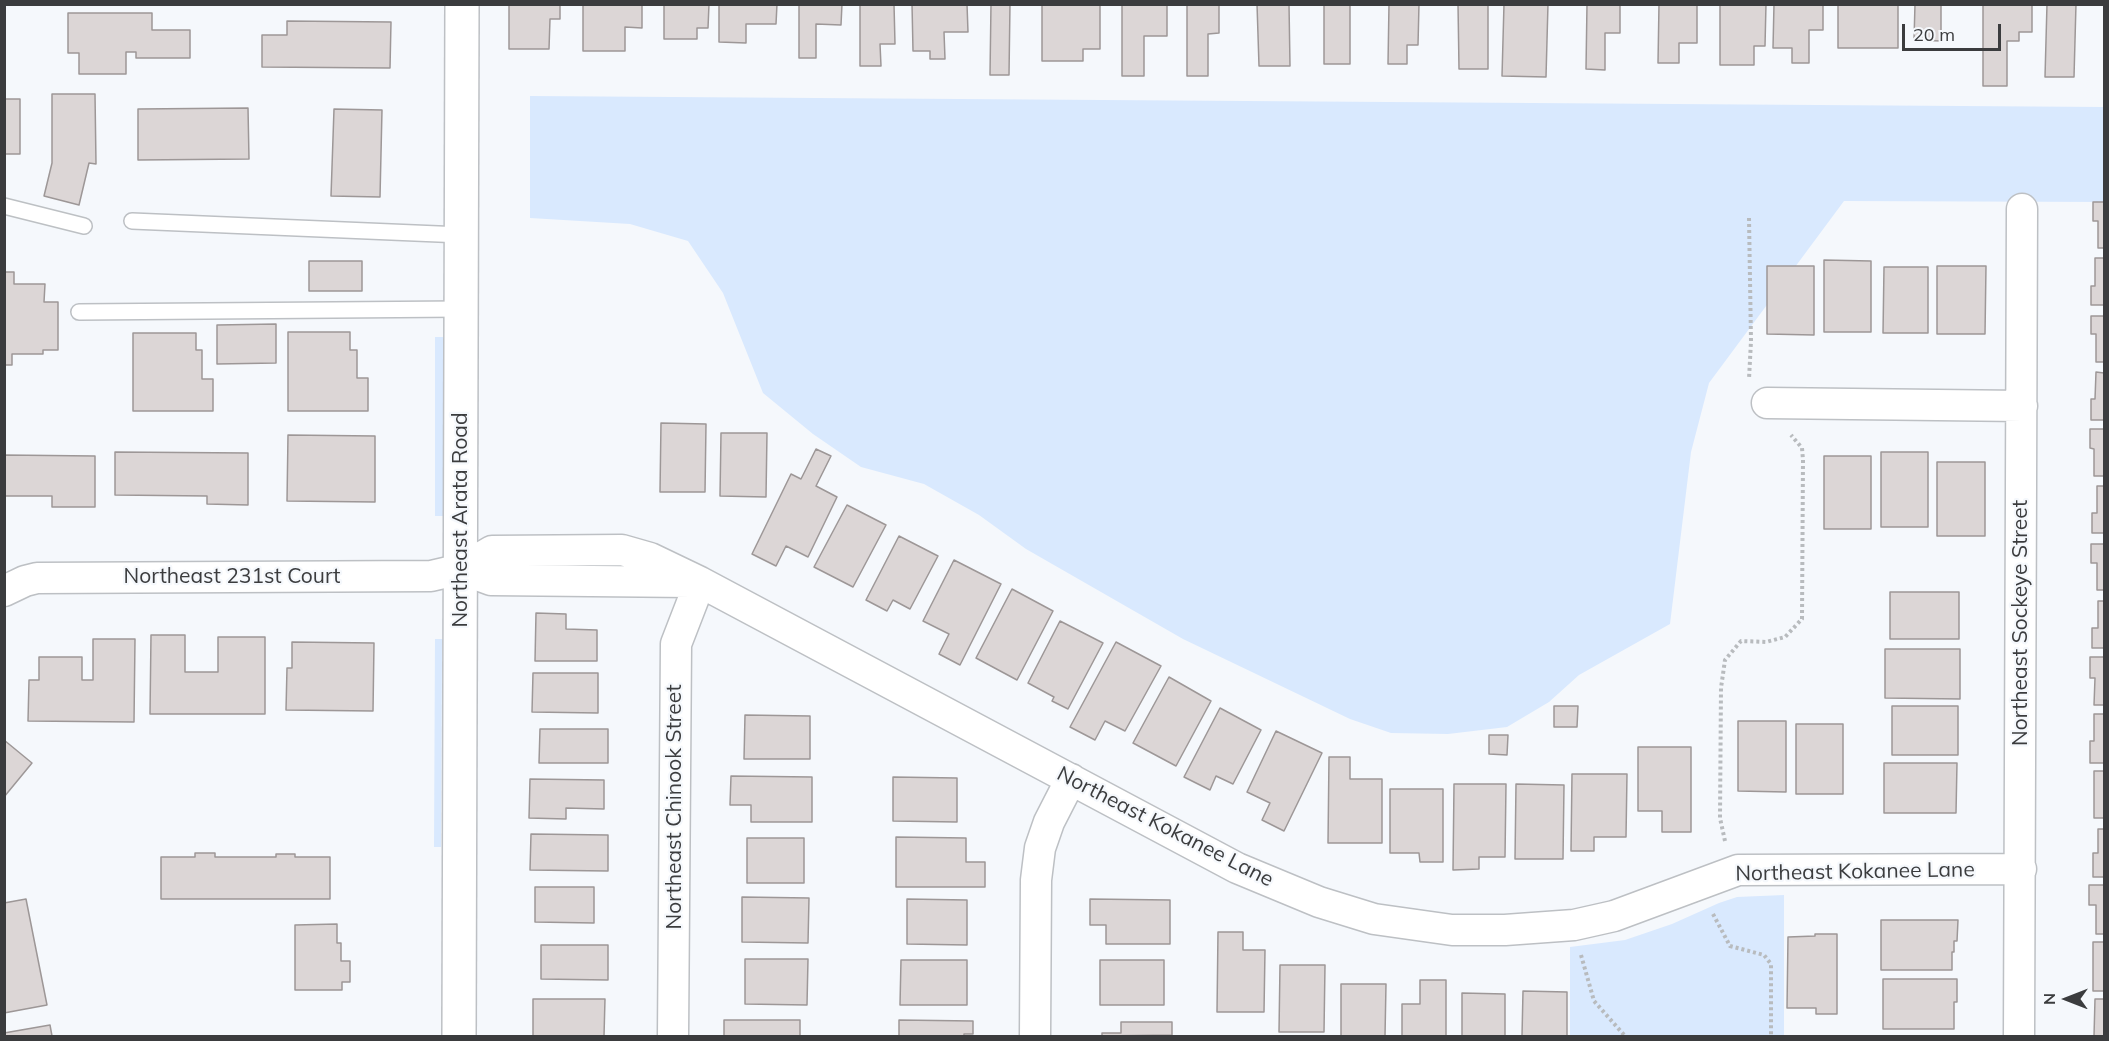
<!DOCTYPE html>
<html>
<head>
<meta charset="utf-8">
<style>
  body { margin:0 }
  #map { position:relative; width:2109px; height:1041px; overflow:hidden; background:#f5f8fc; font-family:Mulish,sans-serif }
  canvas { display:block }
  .frame { position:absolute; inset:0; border:6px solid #3b3c3e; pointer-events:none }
  .north { position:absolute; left:2037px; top:969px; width:60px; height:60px; -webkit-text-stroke:4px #f5f8fc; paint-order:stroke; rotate:270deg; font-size:16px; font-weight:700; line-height:24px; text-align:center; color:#3b3c3e }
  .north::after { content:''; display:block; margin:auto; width:21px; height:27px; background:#3b3c3e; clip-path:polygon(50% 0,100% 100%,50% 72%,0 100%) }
  .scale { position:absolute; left:1902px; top:24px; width:99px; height:27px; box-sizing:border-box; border:3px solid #3b3c3e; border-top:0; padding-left:8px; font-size:18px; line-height:21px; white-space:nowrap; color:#3b3c3e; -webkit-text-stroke:4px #f5f8fc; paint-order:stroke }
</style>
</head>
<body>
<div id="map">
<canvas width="2109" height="1041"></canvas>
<div class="frame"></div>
<div class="north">N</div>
<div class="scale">20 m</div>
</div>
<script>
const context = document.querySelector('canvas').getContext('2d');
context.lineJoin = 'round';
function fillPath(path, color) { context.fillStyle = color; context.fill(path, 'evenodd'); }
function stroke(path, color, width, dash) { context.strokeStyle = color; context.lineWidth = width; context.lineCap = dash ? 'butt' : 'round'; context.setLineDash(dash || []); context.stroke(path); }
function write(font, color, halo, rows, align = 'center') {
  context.font = font + ' Mulish,sans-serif'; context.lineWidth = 4.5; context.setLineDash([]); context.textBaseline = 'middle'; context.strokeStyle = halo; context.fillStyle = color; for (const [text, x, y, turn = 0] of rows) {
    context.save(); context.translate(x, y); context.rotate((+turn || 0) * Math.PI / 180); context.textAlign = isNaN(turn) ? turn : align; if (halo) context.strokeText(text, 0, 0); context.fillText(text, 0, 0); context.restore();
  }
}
fillPath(new Path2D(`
  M530,96L2104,107V202L1844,201L1709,383L1691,452L1670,624L1579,675L1549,702L1507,727L1448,734L1391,733L1350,719L1183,639L1026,549L979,515L924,484L861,467L813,434L763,393L723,293L688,241L630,224L530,218Z
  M435,337H443V516H435Z
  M435,639H442L441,847H434Z
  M1784,895V1036H1570V947L1625,940L1672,924L1719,903L1737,897Z`), '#d9e9fe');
const building = new Path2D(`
  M509,4H560V19H550L549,49H509Z
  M583,4H642V28L625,27V51H583Z
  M664,4H709L708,28H697V39H664Z
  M719,4H777L776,24H746V43L719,42Z
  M799,4H842L841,25L816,24V58H799Z
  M860,4H894L895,44H880L881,66H860Z
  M912,4H967L968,32H944L945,59H930V51H913Z
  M991,4H1010L1009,75H990Z
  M1042,4H1100V49H1083V61H1042Z
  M1122,4H1167V36H1144V76H1122Z
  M1187,4H1219V33L1208,34V76H1187Z
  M1257,4H1289L1290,66H1259Z
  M1324,4H1350V64H1324Z
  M1389,4H1419L1418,45H1407V64H1388Z
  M1458,4H1488V69H1459Z
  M1504,4H1548L1546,77L1502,76Z
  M1587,4H1620V33H1605V70L1586,69Z
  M1659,4H1697V43H1679V63H1658Z
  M1720,4H1766L1765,46H1754V65H1720Z
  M1774,4H1823V30H1809V63H1792V48H1773Z
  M1838,4H1898V48H1838Z
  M1915,4H1941V41L1914,40Z
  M1983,4H2032V32H2019V41H2007V86H1983Z
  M2047,4H2076L2074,77H2045Z
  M68,13H152V30H190V58H136V52H126V74H79V53H68Z
  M287,21L391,22L390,68L262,67V35H287Z
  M52,94H95L96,164L89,163L79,205L44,196L52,163Z
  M4,99H20V154H4Z
  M248,108L249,159L138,160V109Z
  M334,109L382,110L380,197L331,196Z
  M2093,202H2104V248H2098V221H2093Z
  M2095,258H2104V305H2091V286H2095Z
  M1824,260L1871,261V332H1824Z
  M309,261H362V291H309Z
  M1767,266H1814V335L1767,334Z
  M1937,266H1986L1985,334H1937Z
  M1884,267H1928V333H1883Z
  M4,272H14V284H45L44,302H58V350H43V354H12V365H4Z
  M2091,316H2104V362H2096V334H2091Z
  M276,324V363L217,364V325Z
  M288,332H350V350H357V378H368V411H288Z
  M133,333H196V350H202V379H213V411H133Z
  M2096,372L2104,373V420H2091V399H2095Z
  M661,423L706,424L705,492H660Z
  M2090,429H2104V476H2094V449L2090,448Z
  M721,433H767L766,497L720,496Z
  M288,435L375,436V502L287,501Z
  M816,449L831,456L816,486L837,497L808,557L786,546L776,566L752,554L791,474L801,479Z
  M115,452L248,453V505L207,504V496L115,495Z
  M1881,452H1928V527H1881Z
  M4,455L95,456V507H52V496H4Z
  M1824,456H1871V529H1824Z
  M1937,462H1985V536H1937Z
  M2097,486H2104V533H2092V513H2097Z
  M847,505L886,525L853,587L814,567Z
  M899,536L938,556L910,609L893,600L887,611L866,600Z
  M2091,544H2104V590H2097V563H2091Z
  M954,560L1001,584L960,665L939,654L949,634L923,621Z
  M1012,589L1053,611L1017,680L976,658Z
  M1890,592H1959V639H1890Z
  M2098,601H2104V648H2092V628H2098Z
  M536,613L566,614V629L597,630V661H535Z
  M1060,621L1103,643L1068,709L1052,701L1054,697L1028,683Z
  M151,635H185V672H218V637H265V714H150Z
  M93,639H135L134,722L28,721L29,680H39V657H82V680H93Z
  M292,642L374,643L373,711L286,710L287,668H292Z
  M1116,642L1161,666L1125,731L1105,721L1095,740L1070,727Z
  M1885,649H1960V699L1885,698Z
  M2090,657H2104V705H2094L2095,678H2090Z
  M533,673H598V713L532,712Z
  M1169,677L1211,701L1176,766L1133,743Z
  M1554,706H1578L1577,727H1554Z
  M1892,706H1958V755H1892Z
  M1220,708L1261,730L1233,784L1216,776L1210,790L1184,777Z
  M2094,714H2104V763H2090V741H2094Z
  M745,715L810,716V759H744Z
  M1738,721H1786V792L1738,791Z
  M1796,724H1843V794H1796Z
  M540,729H608V763H539Z
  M1276,731L1322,753L1284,831L1262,820L1270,803L1247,792Z
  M1489,735H1508L1507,755L1489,754Z
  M4,740L32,763L4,797Z
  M1638,747H1691V832H1662V811H1638Z
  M1329,757H1350V779H1382V843H1328Z
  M1884,763H1957L1956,813H1884Z
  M2094,771H2104V818H2094Z
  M1572,774H1627L1626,837H1594V851H1571Z
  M731,776L812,777V822H751V805H730Z
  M893,777L957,778V822L893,821Z
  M530,779L604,780V809L566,808V819L529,818Z
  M1454,784H1506L1505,857H1479V869L1453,870Z
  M1516,784L1564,785L1563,859H1515Z
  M1390,789H1443V862H1420L1419,853H1390Z
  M2098,829H2104V877H2093V853H2098Z
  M531,834L608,835V871L530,870Z
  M896,837L966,838V862H985V887H896Z
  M747,838H804V883H747Z
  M195,853H215V857H276V854H295V857H330V899H161V857H195Z
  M2089,885H2104V934H2096V905H2089Z
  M535,887H594V923L535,922Z
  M742,897L809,898L808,943L742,942Z
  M26,899L47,1005L4,1013V903Z
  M907,899L967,900V945L907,944Z
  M1090,899L1170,900V944H1106V925H1090Z
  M1881,920H1958L1957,941H1954V952H1952V970H1881Z
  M337,924V943H341V961H350V982H342V990H295V925Z
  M1218,932H1243V950H1265L1264,1012H1217Z
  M1815,934H1837V1014H1816V1008H1787L1788,937L1815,936Z
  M2093,942H2104V991H2093Z
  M541,945H608V980L541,979Z
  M745,959H808L807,1005L745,1004Z
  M901,960H967V1005H900Z
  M1100,960H1164V1005H1100Z
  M1280,965H1325L1324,1032H1279Z
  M1883,979H1957V1002H1954V1029H1883Z
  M1420,980H1446V1036H1402V1004H1420Z
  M1341,984H1386L1385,1036H1341Z
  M1523,991L1567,992V1036H1522Z
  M1462,993L1505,994V1036H1462Z
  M533,999H605L604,1036H533Z
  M2095,999H2104V1036H2094Z
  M724,1020H800V1036H724Z
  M899,1020L973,1021V1034H964V1036H899Z
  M1121,1022H1172V1035L1102,1036V1033H1121Z
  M50,1025L52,1036H5L4,1033Z`);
fillPath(building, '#dcd6d6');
stroke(building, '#9d9797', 1.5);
const service = new Path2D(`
  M4,206L84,226
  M132,221L462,235
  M79,312L461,309`);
const minor = new Path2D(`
  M1767,403L2022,406
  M461,569L491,580L691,582
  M4,591L25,581L37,578L431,576L461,569L492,551L622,550L650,558L700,582L1237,868L1319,902L1374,919L1452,930H1505L1574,925L1614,916L1738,870L2021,869
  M673,1036L676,644L700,582
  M1035,1036L1036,880L1040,848L1049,822L1071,779
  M2019,1036L2022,209`);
const tertiary = new Path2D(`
  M459,1036L462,4`);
stroke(service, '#bdc0c4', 18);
stroke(minor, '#bdc0c4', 33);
stroke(tertiary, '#bdc0c4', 36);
stroke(new Path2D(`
  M1749,218L1751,341L1749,379
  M1725,841L1720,818L1721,688L1725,660L1741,641L1766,642L1785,637L1802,619L1803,460L1802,448L1791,435
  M1713,914L1730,946L1764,955L1771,964V1036
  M1581,955L1594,1001L1625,1036`), '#b8bbbe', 4, [3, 3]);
stroke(service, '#fff', 15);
stroke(minor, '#fff', 30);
stroke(tertiary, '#fff', 33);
write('21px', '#3b3c3e', '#f5f8fc', [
  ["Northeast Arata Road",461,520,-90],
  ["Northeast 231st Court",232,577],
  ["Northeast Sockeye Street",2021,623,-90],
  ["Northeast Chinook Street",675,807,-90],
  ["Northeast Kokanee Lane",1165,827,27],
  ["Northeast Kokanee Lane",1855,872,-1]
]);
</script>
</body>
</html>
